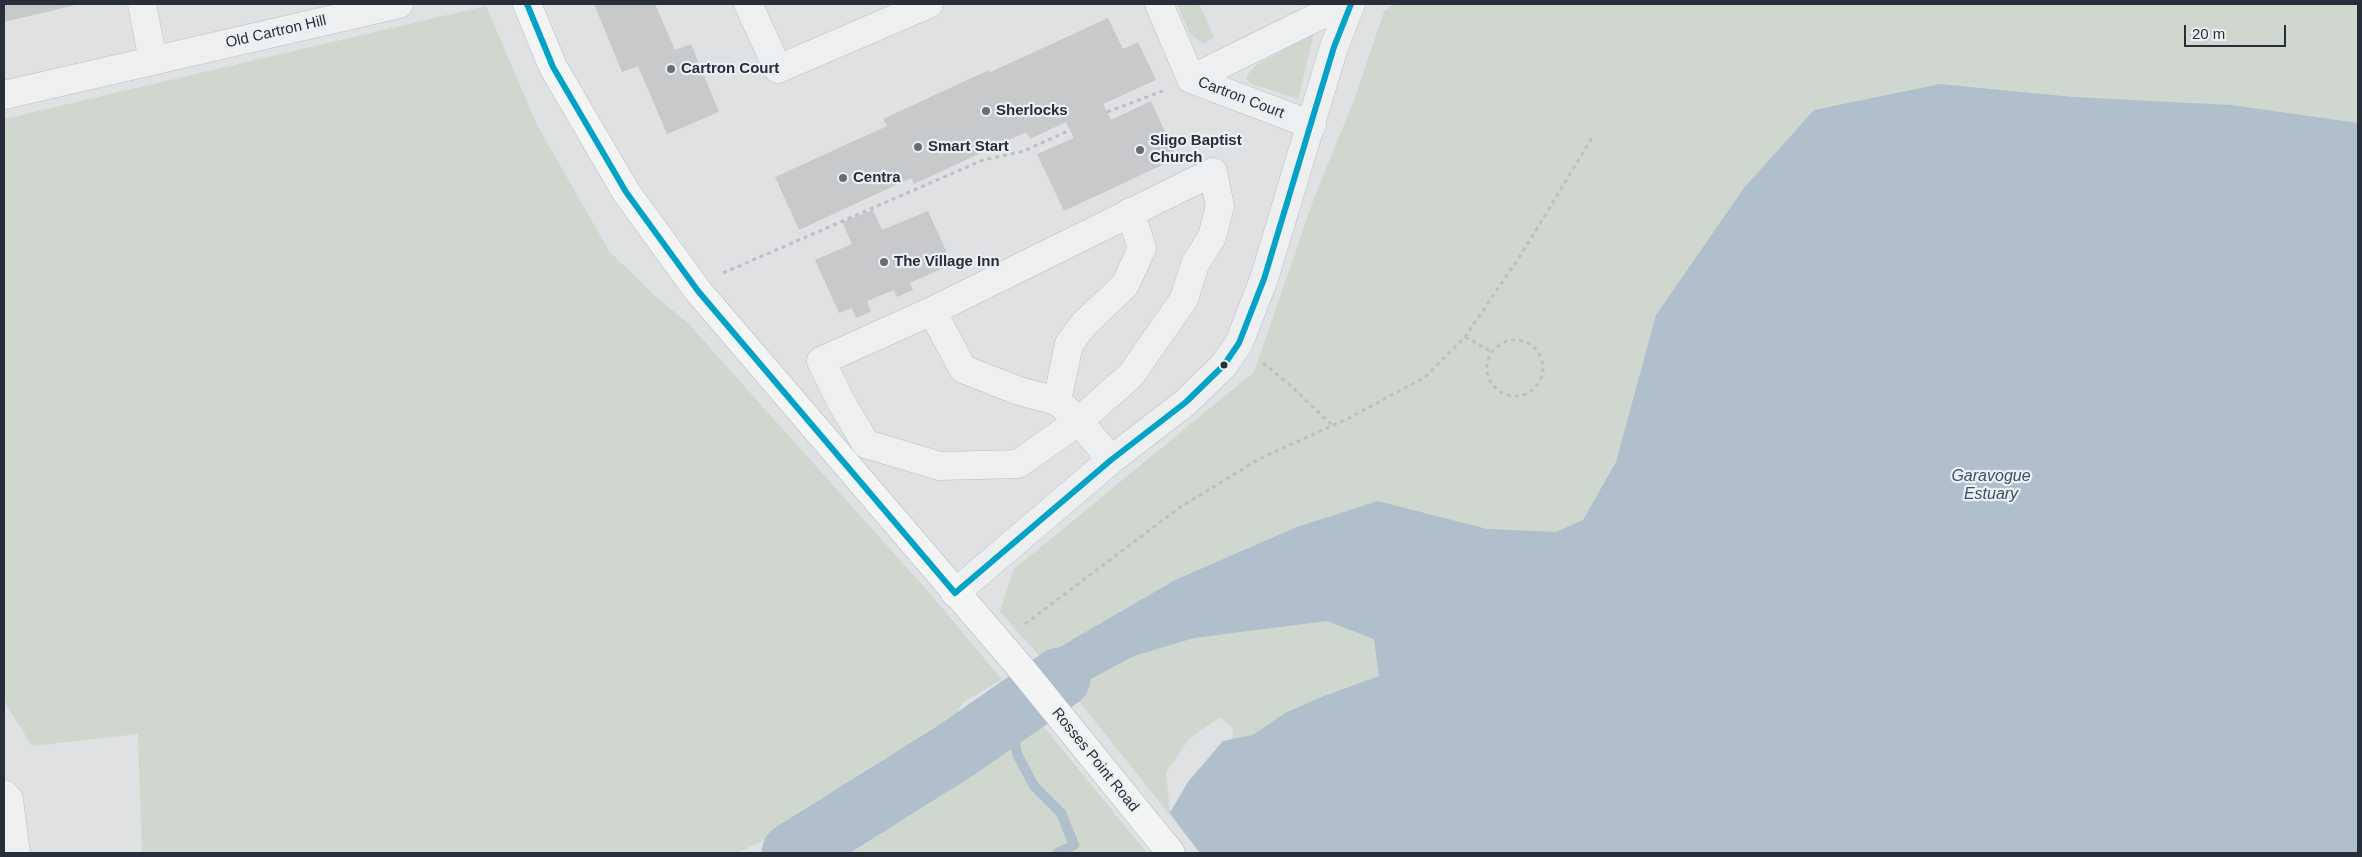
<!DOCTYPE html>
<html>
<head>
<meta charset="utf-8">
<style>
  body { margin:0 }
  #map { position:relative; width:2362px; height:857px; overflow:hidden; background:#dfe1e3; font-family:Arial,sans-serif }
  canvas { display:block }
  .frame { position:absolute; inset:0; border:5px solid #282f3a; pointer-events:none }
  .scale { position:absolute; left:2184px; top:25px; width:102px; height:22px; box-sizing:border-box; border:2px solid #282f3a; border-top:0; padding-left:6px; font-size:15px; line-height:18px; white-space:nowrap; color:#282f3a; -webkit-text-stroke:4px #eceff3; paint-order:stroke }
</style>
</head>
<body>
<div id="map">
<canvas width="2362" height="857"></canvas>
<div class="frame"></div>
<div class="scale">20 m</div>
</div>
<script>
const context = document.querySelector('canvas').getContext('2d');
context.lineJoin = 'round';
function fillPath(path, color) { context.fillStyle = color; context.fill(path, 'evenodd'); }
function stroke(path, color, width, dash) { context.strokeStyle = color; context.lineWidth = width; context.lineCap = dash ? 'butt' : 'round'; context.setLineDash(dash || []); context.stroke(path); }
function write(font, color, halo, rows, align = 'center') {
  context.font = font + ' Arial,sans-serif'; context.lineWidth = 4.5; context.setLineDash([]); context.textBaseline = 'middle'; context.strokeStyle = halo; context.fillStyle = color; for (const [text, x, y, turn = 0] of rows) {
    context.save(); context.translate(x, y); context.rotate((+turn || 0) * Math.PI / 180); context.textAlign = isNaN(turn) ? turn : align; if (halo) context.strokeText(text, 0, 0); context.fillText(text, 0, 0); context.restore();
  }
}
fillPath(new Path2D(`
  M1177,4H1199L1214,37L1204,44L1190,34Z
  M1394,4H2358V853H1200L1070,690L1000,612L1013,570L1254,372L1313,201L1356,95L1384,12ZM1220,717L1233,729L1232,739L1223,741L1188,782L1170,812L1166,772L1190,738Z
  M486,6L537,125L609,251L656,297L686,321L933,597L1002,680L963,702L947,732L791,827L737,853H142L138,734L32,746L6,704L4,689V119Z
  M1314,33L1298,99L1249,83L1246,77L1255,66Z
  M1030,710L1147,853H816L826,844L861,830L886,814L914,801L927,783L955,767L961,757L972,754L981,744Z`), '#d0d7cf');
fillPath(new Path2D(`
  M1940,84L2073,97L2231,105L2358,123V853H1200L1170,813L1188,782L1223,741L1253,735L1285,713L1324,696L1379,676L1374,639L1327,621L1194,638L1134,656L1070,690L1041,658L1175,580L1297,527L1378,501L1487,529L1556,532L1583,520L1616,462L1656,315L1744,188L1814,110Z`), '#afbfcc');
stroke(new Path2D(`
  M1010,713L1017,754L1034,786L1061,813L1074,845L1057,853`), '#afbfcc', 10);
stroke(new Path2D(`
  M792,853L955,751L1060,678`), '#afbfcc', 61);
fillPath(new Path2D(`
  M4,4H80L4,22Z
  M594,4H655L675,50L691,44L719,112L667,134L638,66L622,72Z
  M1108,18L1123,49L1138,42L1156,80L1103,104L1111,120L1151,101L1177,158L1064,211L1037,154L1074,138L1066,122L1030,139L1026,132L914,184L911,178L799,230L775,177L887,126L883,119L989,70L990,73L997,69Z
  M873,210L882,230L928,211L952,264L910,283L913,290L897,297L894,290L867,301L871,312L856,318L852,308L839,313L815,260L852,244L842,222Z`), '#c7c9cb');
const minor = new Path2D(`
  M142,4L153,61
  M748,4L778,69L929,4
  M1159,4L1191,79L1312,125
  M1191,79L1319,16L1350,4
  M4,95L399,4
  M932,311L963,369L1019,391L1057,401L1079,421L1131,375L1184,299L1195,264L1212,237L1220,206L1213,172L932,311L821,361L841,402L866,444L940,466L1018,464L1079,421L1111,460
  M1057,401L1069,344L1084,324L1125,285L1142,248L1130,212
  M955,593L1111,460L1186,402L1224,365L1239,343L1264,279L1334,47L1351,4
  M4,794L9,799L16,853`);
const major = new Path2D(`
  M527,4L553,67L626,192L698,291L1020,667L1171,853`);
stroke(minor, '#bdbfc1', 29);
stroke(major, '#bbbec0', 29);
stroke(new Path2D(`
  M1107,112L1163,91
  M723,273L983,160L1024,151L1070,130
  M1465,337L1492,352
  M1487 368a28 28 0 1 1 56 0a28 28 0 1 1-56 0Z
  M1263,363L1291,386L1332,425
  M1025,624L1179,508L1259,459L1349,418L1425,377L1465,337L1522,253L1592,138`), '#bdbfc2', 3, [4, 4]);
stroke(minor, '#eeeff0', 28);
stroke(major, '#f3f4f4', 28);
stroke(new Path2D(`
  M527,4L553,67L626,192L698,291L955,593L1111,460L1186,402L1224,365L1239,343L1264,279L1334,47L1351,4`), '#02a3c7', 6);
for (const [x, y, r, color] of [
  [671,69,5,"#686d75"],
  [986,111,5,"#686d75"],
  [918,147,5,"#686d75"],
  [1140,150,5,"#686d75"],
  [843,178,5,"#686d75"],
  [884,262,5,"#686d75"],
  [1224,365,4.5,"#282f3a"]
]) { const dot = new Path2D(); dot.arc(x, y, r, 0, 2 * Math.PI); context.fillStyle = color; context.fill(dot); stroke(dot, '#eceff3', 2); }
write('15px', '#282f3a', '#eceff3', [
  ["Old Cartron Hill",276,32,-13],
  ["Cartron Court",1241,98,21],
  ["Rosses Point Road",1095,760,51]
]);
write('bold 15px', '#282f3a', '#eceff3', [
  ["Cartron Court",681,69],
  ["Sherlocks",996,111],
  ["Sligo Baptist",1150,141],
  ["Church",1150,158],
  ["Smart Start",928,147],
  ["Centra",853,178],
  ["The Village Inn",894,262]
], 'left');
write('italic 16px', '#36506a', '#eceff3', [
  ["Garavogue",1991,477],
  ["Estuary",1991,495]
]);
</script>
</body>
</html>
